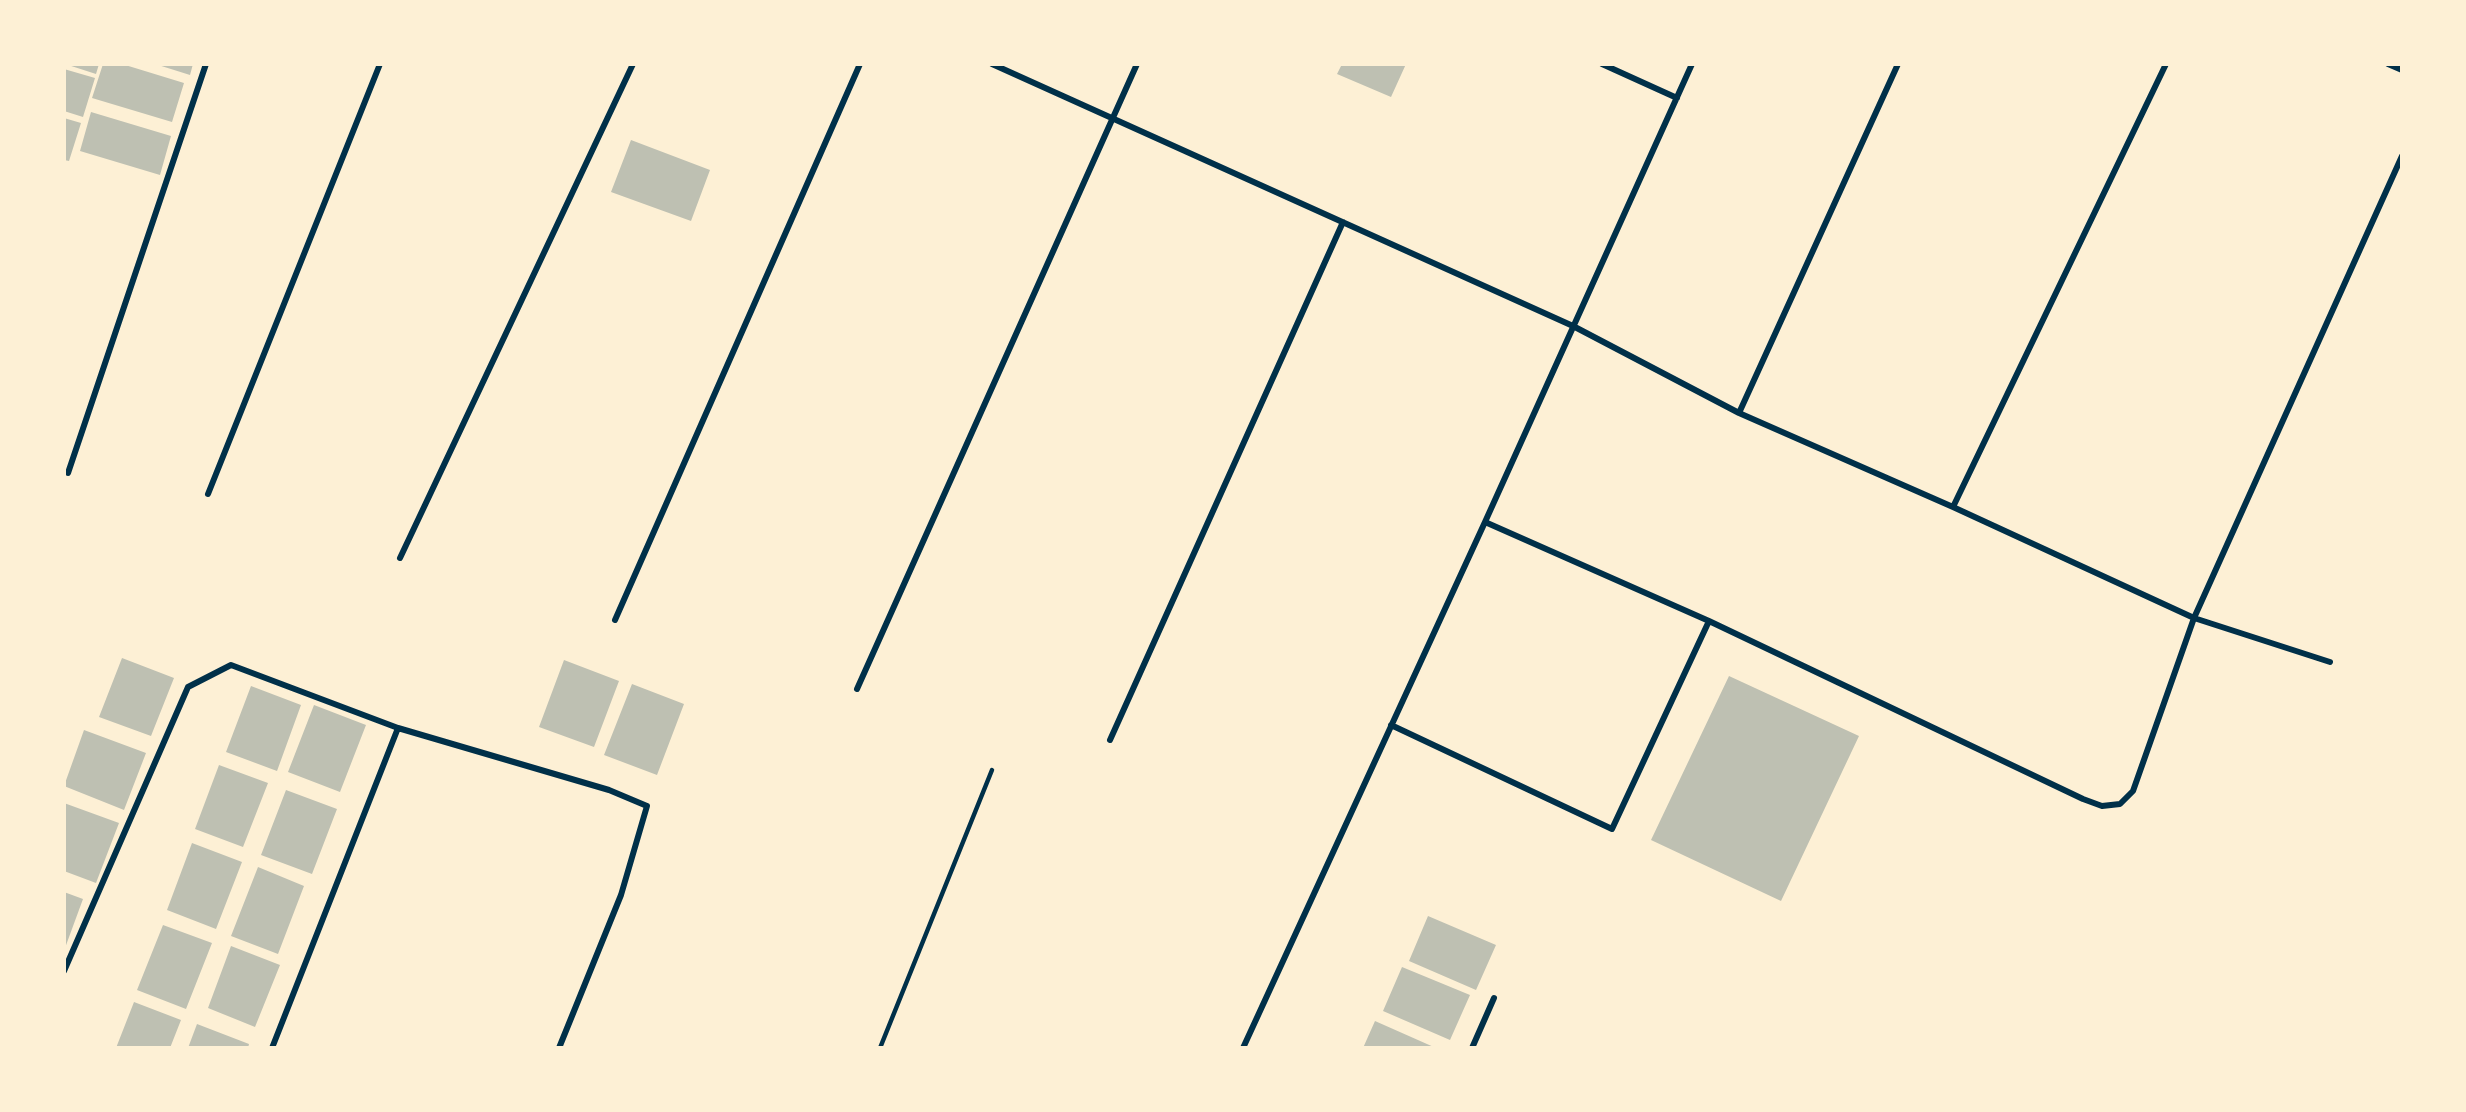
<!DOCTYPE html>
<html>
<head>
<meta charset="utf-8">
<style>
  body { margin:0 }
  #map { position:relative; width:2466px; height:1112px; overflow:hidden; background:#fdf0d5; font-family:"Fira Sans Condensed",sans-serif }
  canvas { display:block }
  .frame { position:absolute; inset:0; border:66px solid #fdf0d5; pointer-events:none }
</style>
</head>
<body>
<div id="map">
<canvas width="2466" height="1112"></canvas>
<div class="frame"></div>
</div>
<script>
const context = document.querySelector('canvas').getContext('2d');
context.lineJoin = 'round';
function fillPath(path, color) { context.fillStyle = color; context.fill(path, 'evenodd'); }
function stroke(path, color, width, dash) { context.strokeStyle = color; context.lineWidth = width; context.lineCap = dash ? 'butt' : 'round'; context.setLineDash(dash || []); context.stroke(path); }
fillPath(new Path2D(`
  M65,64H99L96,74Z
  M103,64H122L184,83L172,122L92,98Z
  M155,64H193L190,75Z
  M1342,64H1406L1391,97L1337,74Z
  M64,69L95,78L83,117L64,111Z
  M91,112L171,136L160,175L80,151Z
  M64,118L81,123L69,161L64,160Z
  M631,140L710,170L691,221L611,192Z
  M122,658L174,678L151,736L99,717Z
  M564,660L619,681L594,747L539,727Z
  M1729,676L1859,736L1781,901L1651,840Z
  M632,684L684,704L657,775L604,755Z
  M251,686L301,705L277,771L226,752Z
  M314,705L366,725L340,792L288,772Z
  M84,730L146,753L124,810L64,786Z
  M219,765L268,783L243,847L195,829Z
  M286,790L337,809L312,874L261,855Z
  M64,803L119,823L96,883L64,871Z
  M192,843L242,862L216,929L167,910Z
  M258,867L304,886L278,954L231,936Z
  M64,892L83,899L65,948H64Z
  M1428,916L1496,945L1476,990L1409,961Z
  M163,925L212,943L186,1009L137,990Z
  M231,946L280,965L255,1027L208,1008Z
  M1402,967L1470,995L1450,1040L1383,1011Z
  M134,1002L181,1020L170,1048H116Z
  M1375,1021L1436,1048H1363Z
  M197,1024L249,1044L248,1048H188Z`), '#bec0b2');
stroke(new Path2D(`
  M880,1048L992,770`), '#003049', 4.5);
stroke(new Path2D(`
  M992,64L1573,326L1739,413L1953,507L2194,618L2330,662
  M1602,64L1677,98
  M2388,64L2402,70
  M1739,413L1898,64
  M68,473L206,64
  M208,494L380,64
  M1953,507L2166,64
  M1485,522L1709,621L2083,799L2102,806L2120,804L2133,791L2194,618L2402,156
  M400,558L633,64
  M615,620L860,64
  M857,689L1137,64
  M1391,725L1612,829L1709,621
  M398,728L609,790L647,806L621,895L559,1048
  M1110,740L1343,222
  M64,971L188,687L231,665L398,728L272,1048
  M1243,1048L1485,522L1692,64
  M1472,1048L1494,998`), '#003049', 6);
</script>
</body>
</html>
